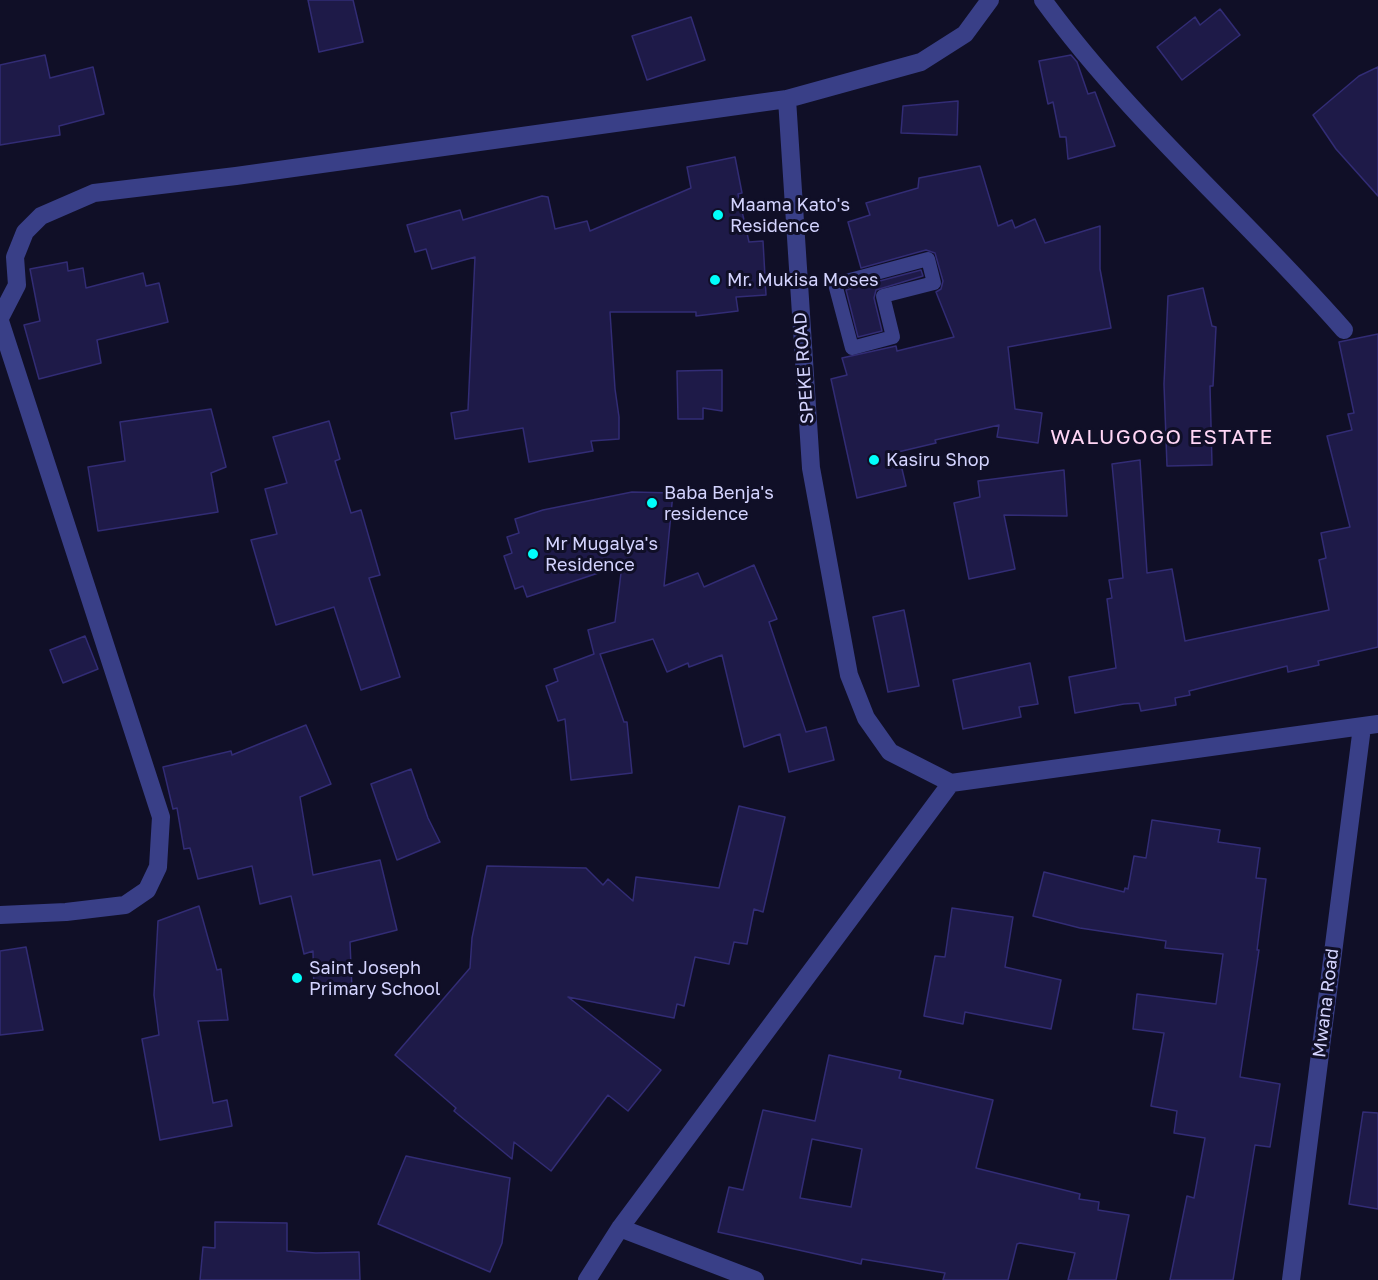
<!DOCTYPE html>
<html>
<head>
<meta charset="utf-8">
<style>
  body { margin:0 }
  canvas { display:block; background:#100f27 }
</style>
</head>
<body>
<canvas width="1378" height="1280"></canvas>
<script>
const context = document.querySelector('canvas').getContext('2d');
context.lineJoin = 'round';
function fillPath(path, color) { context.fillStyle = color; context.fill(path, 'evenodd'); }
function stroke(path, color, width, dash) { context.strokeStyle = color; context.lineWidth = width; context.lineCap = dash ? 'butt' : 'round'; context.setLineDash(dash || []); context.stroke(path); }
function write(font, color, halo, rows, align = 'center') {
  context.font = font + ' "Golos Text",sans-serif'; context.lineWidth = 6; context.setLineDash([]); context.textBaseline = 'middle'; context.strokeStyle = halo; context.fillStyle = color; for (const [text, x, y, turn = 0] of rows) {
    context.save(); context.translate(x, y); context.rotate((+turn || 0) * Math.PI / 180); context.textAlign = isNaN(turn) ? turn : align; if (halo) context.strokeText(text, 0, 0); context.fillText(text, 0, 0); context.restore();
  }
}
const building = new Path2D(`
  M308,0H353L363,42L319,52Z
  M1220,9L1240,35L1182,80L1157,47L1195,17L1200,25Z
  M691,17L705,60L647,80L632,36Z
  M45,55L50,78L93,67L104,114L59,126L60,135L0,145V65Z
  M1071,55L1077,62L1088,94L1095,92L1115,146L1068,159L1066,137H1060L1053,102L1048,104L1039,61Z
  M1378,67V196L1336,149L1313,115L1359,76Z
  M958,101L957,135L901,133L903,106Z
  M735,157L742,193L738,194L749,242L763,241L766,295L736,297L738,311L696,316V312H610L615,389L619,417V439L591,441L593,451L529,462L523,428L455,439L451,413L468,410L475,257L432,269L426,249L415,252L407,225L460,210L463,220L542,196L548,197L555,229L587,221L590,231L691,188L687,167Z
  M980,166L998,226L1012,220L1015,228L1035,219L1045,243L1100,226V269L1111,328L1008,347L1015,409L1042,413L1038,443L997,437L999,425L935,440L936,443L898,452L906,486L857,498L831,379L847,375L842,358L896,346L897,351L954,337L936,292L941,289L943,281L935,253L926,250L861,268L848,222L870,215L866,203L918,188L919,178Z
  M67,262L68,271L83,268L86,288L143,273L146,286L159,283L168,322L97,340L101,363L39,379L24,325L40,321L30,269Z
  M921,270L923,276L876,290L874,298L882,331L858,337L846,290Z
  M1203,288L1212,326L1216,327L1213,386H1210L1212,465L1167,466L1164,384L1168,296Z
  M1378,334V647L1318,661L1319,665L1288,672L1287,666L1189,691L1190,695L1175,698L1176,705L1141,711L1139,703L1124,704L1075,713L1069,677L1116,668L1107,599L1112,598L1109,580L1123,578L1112,464L1140,460L1147,573L1172,569L1185,641L1329,610L1319,560L1326,558L1321,533L1350,527L1327,436L1352,430L1348,414L1354,413L1339,342Z
  M722,370V411L703,408V419H678L677,371Z
  M211,409L226,467L211,473L218,512L98,531L88,467L125,461L120,422Z
  M329,421L340,459L335,461L351,513L361,510L380,575L369,578L400,677L361,690L334,607L276,625L251,540L277,534L265,489L287,483L273,437Z
  M1064,470L1067,516L1004,515L1015,569L969,579L954,503L980,497L978,481Z
  M632,492L673,493L664,586L698,573L704,587L754,565L777,619L769,622L806,732L826,727L834,760L789,772L780,734L744,747L722,655L689,667L688,663L667,672L653,639L600,654L624,722H627L632,773L571,780L565,719L558,721L546,686L558,681L554,669L594,654L588,630L615,622L622,565L527,597L523,586L515,589L504,556L512,553L507,537L519,533L515,519L543,510Z
  M904,610L919,686L888,692L873,617Z
  M85,636L98,669L63,683L50,650Z
  M1030,663L1038,704L1019,707L1021,717L963,729L953,680Z
  M306,725L331,784L300,797L313,875L380,860L397,930L350,942L352,990L314,991L313,951L304,954L291,896L260,904L252,866L198,879L190,848L184,849L177,808L173,809L163,767L231,751L232,755Z
  M411,769L428,818L440,842L397,860L371,784Z
  M739,806L785,817L763,912L754,909L747,944L734,942L729,964L695,957L684,1006L677,1004L674,1018L568,997L661,1070L628,1111L608,1095L551,1171L514,1142L512,1159L454,1111L456,1108L395,1055L470,968L472,938L487,866L586,868L603,885L608,879L633,901L636,877L719,888Z
  M1152,820L1220,830L1218,842L1260,848L1256,878L1266,879L1257,950H1259L1240,1077L1280,1084L1270,1147L1255,1145L1233,1280H1170L1187,1196L1194,1198L1205,1138L1174,1133L1177,1111L1151,1106L1164,1033L1133,1029L1137,994L1216,1004L1223,954L1165,948L1166,941L1080,928L1033,916L1044,872L1124,892L1125,888L1128,889L1134,856L1146,858Z
  M199,906L217,970L221,969L228,1020L198,1021L213,1103L227,1100L232,1126L160,1140L142,1039L159,1035L154,995L158,921Z
  M952,908L1013,917L1005,967L1061,980L1051,1029L965,1012L963,1024L924,1016L935,956L945,957Z
  M26,947L43,1030L0,1035V951Z
  M829,1055L901,1071L899,1078L993,1100L976,1168L1080,1194L1079,1199L1099,1202L1098,1210L1129,1215L1116,1280H1068L1075,1253L1020,1243L1017,1244L1008,1280H943L945,1273L862,1259L861,1264L718,1232L729,1187L743,1190L763,1110L815,1121ZM812,1139L862,1149L851,1207L800,1198Z
  M1363,1112L1378,1113V1209L1349,1204Z
  M406,1156L510,1178L502,1243L490,1272L378,1224Z
  M215,1222L287,1223V1251L316,1253L359,1252L360,1280H200L203,1247L215,1248Z`);
fillPath(building, '#1e1a48');
stroke(building, '#322c75', 1.5);
stroke(new Path2D(`
  M928,259L934,283L883,296L893,337L852,348L835,284Z`), '#393f87', 14);
stroke(new Path2D(`
  M1043,0C1131,121 1246,218 1344,330
  M0,318L17,285L15,257L25,232L41,216L94,193L236,176L787,99
  M0,321L161,817L158,867L147,890L125,905L66,912L0,915
  M951,783L890,752L866,718L849,675L811,468L787,99L921,62L965,34L990,0
  M620,1228L755,1280
  M587,1280L620,1228L951,783L1378,724
  M1291,1280L1362,727`), '#393f87', 18);
for (const [x, y, r, color] of [
  [718,215,6,"#00fffb"],
  [715,280,6,"#00fffb"],
  [874,460,6,"#00fffb"],
  [652,503,6,"#00fffb"],
  [533,554,6,"#00fffb"],
  [297,978,6,"#00fffb"]
]) { const dot = new Path2D(); dot.arc(x, y, r, 0, 2 * Math.PI); context.fillStyle = color; context.fill(dot); stroke(dot, '#100f27', 2); }
write('18px', '#d4d4ff', '#100f27', [
  ["Maama Kato's",730,205],
  ["Residence",730,226],
  ["Mr. Mukisa Moses",727,280],
  ["Kasiru Shop",886,460],
  ["Baba Benja's",664,493],
  ["residence",664,514],
  ["Mr Mugalya's",545,544],
  ["Residence",545,565],
  ["Saint Joseph",309,968],
  ["Primary School",309,989]
], 'left');
write('18px', '#d4d4ff', '#100f27', [
  ["SPEKE ROAD",804,368,-94],
  ["Mwana Road",1326,1003,-83]
]);
context.letterSpacing = '1.5px';
write('21px', '#ffd6f5', '#100f27', [
  ["WALUGOGO ESTATE",1162,437]
]);
context.letterSpacing = '0px';
</script>
</body>
</html>
